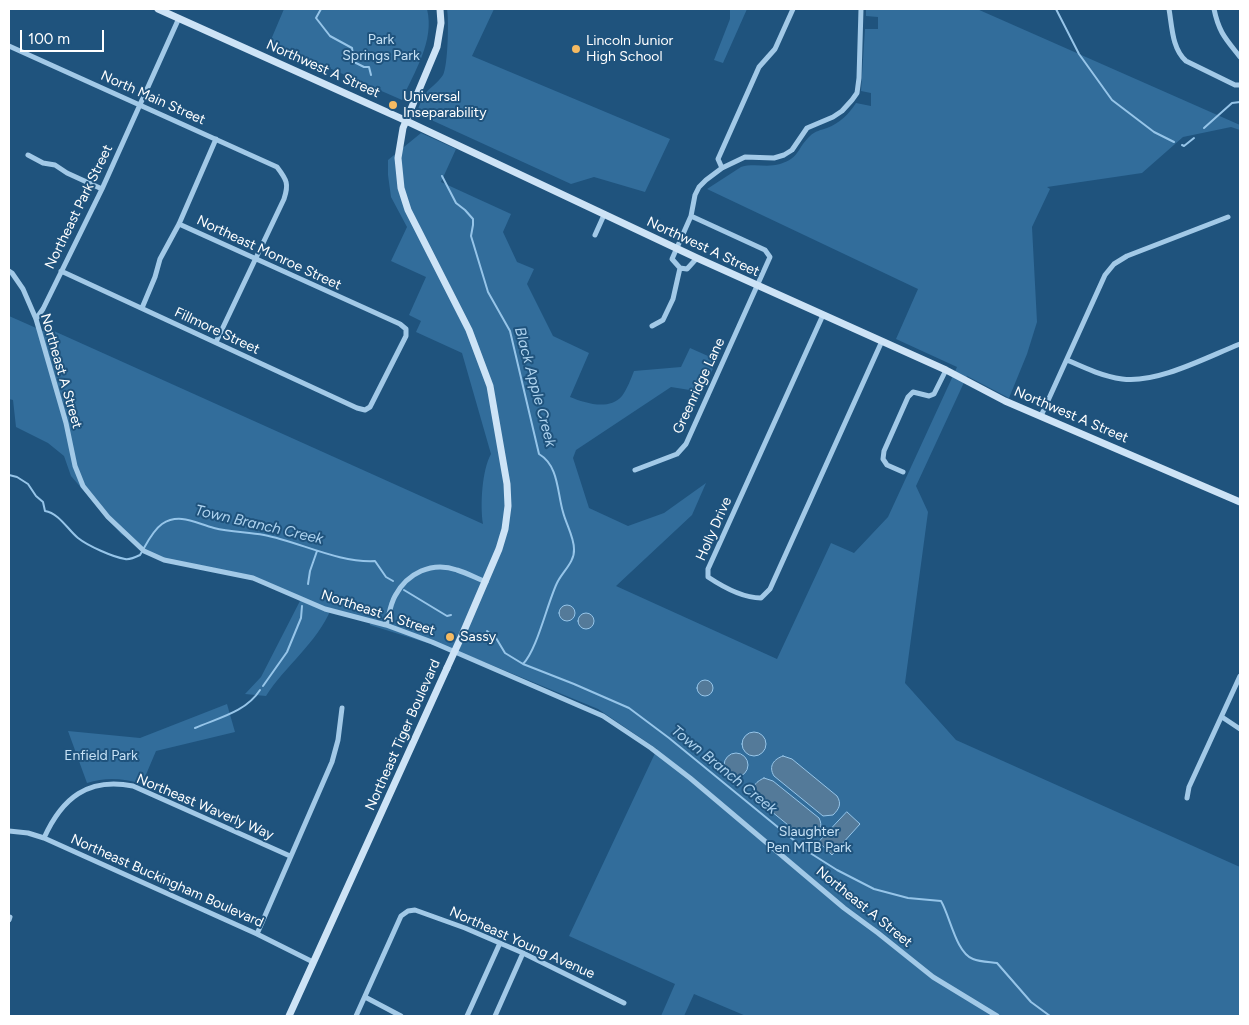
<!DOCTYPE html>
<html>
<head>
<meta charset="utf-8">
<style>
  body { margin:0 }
  #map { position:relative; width:1249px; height:1025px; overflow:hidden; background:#1f537d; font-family:Figtree,sans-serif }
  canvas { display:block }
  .frame { position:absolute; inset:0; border:10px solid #fff; pointer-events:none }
  .scale { position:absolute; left:20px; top:30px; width:84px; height:22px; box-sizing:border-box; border:2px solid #fff; border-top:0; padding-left:6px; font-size:15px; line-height:18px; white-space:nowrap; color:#fff; -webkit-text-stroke:4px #1f537d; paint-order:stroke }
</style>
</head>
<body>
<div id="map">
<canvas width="1249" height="1025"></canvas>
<div class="frame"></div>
<div class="scale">100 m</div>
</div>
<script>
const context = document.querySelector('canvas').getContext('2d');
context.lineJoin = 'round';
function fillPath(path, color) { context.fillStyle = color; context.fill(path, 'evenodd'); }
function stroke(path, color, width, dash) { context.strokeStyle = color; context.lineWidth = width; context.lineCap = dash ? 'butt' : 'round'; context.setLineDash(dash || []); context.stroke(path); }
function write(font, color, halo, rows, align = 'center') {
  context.font = font + ' Figtree,sans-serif'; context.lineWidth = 4; context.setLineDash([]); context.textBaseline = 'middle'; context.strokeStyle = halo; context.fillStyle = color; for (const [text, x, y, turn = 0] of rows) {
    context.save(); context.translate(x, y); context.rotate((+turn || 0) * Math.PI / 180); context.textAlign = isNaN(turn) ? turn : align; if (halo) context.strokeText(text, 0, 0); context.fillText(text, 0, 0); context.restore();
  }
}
fillPath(new Path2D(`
  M284,9H427C435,41 414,72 402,100L270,42Z
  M447,9H494L472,56L670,139L645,192L594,177L571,184L416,113C419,107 421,101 424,95C429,88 438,83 443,75C448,66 449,20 447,9Z
  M730,9H747L723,63L714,60L730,19Z
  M866,9H977L1240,125V130L1231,127L1183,137L1142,173L1047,187L1050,189L1032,227L1037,322L1027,354L1009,398L967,376L916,486L928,512L905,683L956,740L1240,867V1016H746L694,994L684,1016H661L675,984L569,936L657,749L598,709L472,657L370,625L371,618L367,620L331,609C317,643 285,666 266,696L245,694L261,677L301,599L253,578L157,557L121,534L71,476L64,456L48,443L16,427L13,400L9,399V316L43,331L45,327L483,524C480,505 482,470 491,454L462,353L416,332L421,321L409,315L426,277L391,261L407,227L391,197L388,175V160L421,133L456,149L441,182L511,214L503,232L517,262L534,269L527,284L553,336L589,353L570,397C585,403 609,411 622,396C627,389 631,379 634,371L681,367L690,348L717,360L702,392L671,387L576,450L573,458L589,508L628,526L664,513L706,483L692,515L616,586L777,659L831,543L854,553L888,517L957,367L896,339L918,289L707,189L741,167C754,163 767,168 780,164C800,158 797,148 810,136C815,131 821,130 827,128C840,123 849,114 856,103L871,106V93L861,91L865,29H878V17L866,16Z
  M227,704L235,732L156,751L142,784C122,778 106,777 87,783L68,731L140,738Z`), '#326d9b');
const water = new Path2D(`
  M559 613a8 8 0 1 1 16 0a8 8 0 1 1-16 0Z
  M578 621a8 8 0 1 1 16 0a8 8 0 1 1-16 0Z
  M697 688a8 8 0 1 1 16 0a8 8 0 1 1-16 0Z
  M742 744a12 12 0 1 1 24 0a12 12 0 1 1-24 0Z
  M724 765a12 12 0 1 1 24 0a12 12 0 1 1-24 0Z
  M783,756L792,759L837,796C842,804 839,809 833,815L823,816L774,776C768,766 774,759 783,756Z
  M764,778L773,781L819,818C823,826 820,831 815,837L804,838L755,798C749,789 755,782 764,778Z
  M847,812L860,824L832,855L819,842Z`);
fillPath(water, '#547a99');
stroke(water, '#96c5e9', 1);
stroke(new Path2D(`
  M321,9L316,18L330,36L352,48L354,62L364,67H369L371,75
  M1056,9L1079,54L1112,100L1154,132L1174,142
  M1204,128L1232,103L1240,102
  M1182,145L1184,146L1194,138
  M442,176L456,203L465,210L473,219V225L471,236L488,292L510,331L539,454C559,466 557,492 563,512C566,524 574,537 574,549C575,562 562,572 557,583C547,604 537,650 523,664
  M9,475L17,477L28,484L36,496L43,502L45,511C59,513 68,530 78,538C88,546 113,557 125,559C130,560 136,557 140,555C146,545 152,531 162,524C180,512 197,524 214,528C230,532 247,532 264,535C300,542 338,563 375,561L386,577L393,581
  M308,584L310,571L317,551
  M404,590L447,616L451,615
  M487,631L496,638L505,653L523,664L574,684L629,708L669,738L807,851L837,870L874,889L908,898L941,901C950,916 956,953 973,959C980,962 990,962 997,963L1031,1002L1050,1016
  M263,686L287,652L301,618L302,606
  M195,728C218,718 246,712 260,690`), '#96c5e9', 2);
stroke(new Path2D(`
  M1169,9C1172,26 1172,49 1186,61L1235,85H1240
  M1214,9C1219,33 1226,39 1240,57
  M9,46L277,167C287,180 289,184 284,199L216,342
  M28,155L43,163L55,165L67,173L102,189
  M722,168L718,159L759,67L775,49L793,9
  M595,235L604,215
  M697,258L687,269L680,268L672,259L691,216L695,195L699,187L706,180L722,168L745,157L774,158L784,155L792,150L807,128L833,117L842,111L852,100L857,93L859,78L861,9
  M9,271L12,273L23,289L36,319L66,423L75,466L83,486L108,517L144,551L164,560L253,578L325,609L386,625L432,642L603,716L651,748L690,778L844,908L878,933L933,977L997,1016
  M61,271L357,408L365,410L370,407L406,336V329L400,324L179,224
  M142,308L155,277L160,259L179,224L216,139
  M823,315L708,569V577C723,587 743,598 761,598L770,589L882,341
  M36,319L43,309L102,189L179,18
  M652,326L663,320L673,299L680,268
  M1067,360C1085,368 1102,376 1122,379C1157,384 1207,357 1240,344
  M1041,416L1105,275L1114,264L1127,256L1228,217
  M635,470L677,454L686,444L770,257L765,250L691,216
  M903,472L887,465L883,459L884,451L908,397L913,392L929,396L934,394L946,370
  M386,625C389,616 390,605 395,596C407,573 432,561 457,570C467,573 476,578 486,582
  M1222,717L1240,729
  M1187,798L1189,787L1240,676
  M9,831L28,833L44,838L257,934L313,962
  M44,838C62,798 88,777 133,786L290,856
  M9,920L10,917
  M257,934L332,762L338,740L342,708
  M365,997L401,1016
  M356,1016L401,916L408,911L415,910L465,928L523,953L624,1003
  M467,1016L500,943
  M495,1016L523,953`), '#a2c9e7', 5);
stroke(new Path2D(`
  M158,9L400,118L697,258L946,370L1005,401L1240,502
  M440,9L441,23L437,47L403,128L398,158L401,188L408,210L469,330L490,386L507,484L508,506L505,529L499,549L463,633
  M289,1016L447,668`), '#cde3f6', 7);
stroke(new Path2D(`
  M447,668L463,633`), '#cde3f6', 7);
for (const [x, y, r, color] of [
  [576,49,5,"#f5ba62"],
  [393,105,5,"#f5ba62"],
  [450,637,5,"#f5ba62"]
]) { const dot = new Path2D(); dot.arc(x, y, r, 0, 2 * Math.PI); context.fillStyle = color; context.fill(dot); stroke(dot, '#1f537d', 2); }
write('14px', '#c6e1f5', '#1f537d', [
  ["Park",381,40],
  ["Springs Park",381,56],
  ["Enfield Park",101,756],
  ["Slaughter",809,832],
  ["Pen MTB Park",809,848]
]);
write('14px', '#fff', '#1f537d', [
  ["Lincoln Junior",586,41],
  ["High School",586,57],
  ["Universal",403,97],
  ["Inseparability",403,113],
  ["Sassy",460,637]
], 'left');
write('14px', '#fff', '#1f537d', [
  ["Northwest A Street",323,69,24],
  ["North Main Street",153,98,24],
  ["Northeast Park Street",79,207,-64],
  ["Northwest A Street",703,247,25],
  ["Northeast Monroe Street",269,253,25],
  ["Fillmore Street",217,331,25],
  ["Northeast A Street",61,371,74],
  ["Greenridge Lane",699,386,-65],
  ["Northwest A Street",1071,415,23],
  ["Holly Drive",714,529,-66],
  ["Northeast A Street",378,613,18],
  ["Northeast Tiger Boulevard",403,735,-66],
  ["Northeast Waverly Way",205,807,23],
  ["Northeast Buckingham Boulevard",167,881,24],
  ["Northeast A Street",864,907,39],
  ["Northeast Young Avenue",522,943,24]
]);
write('italic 15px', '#aed3ef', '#1f537d', [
  ["Black Apple Creek",535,387,75],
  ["Town Branch Creek",259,525,13],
  ["Town Branch Creek",724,770,39]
]);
</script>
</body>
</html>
